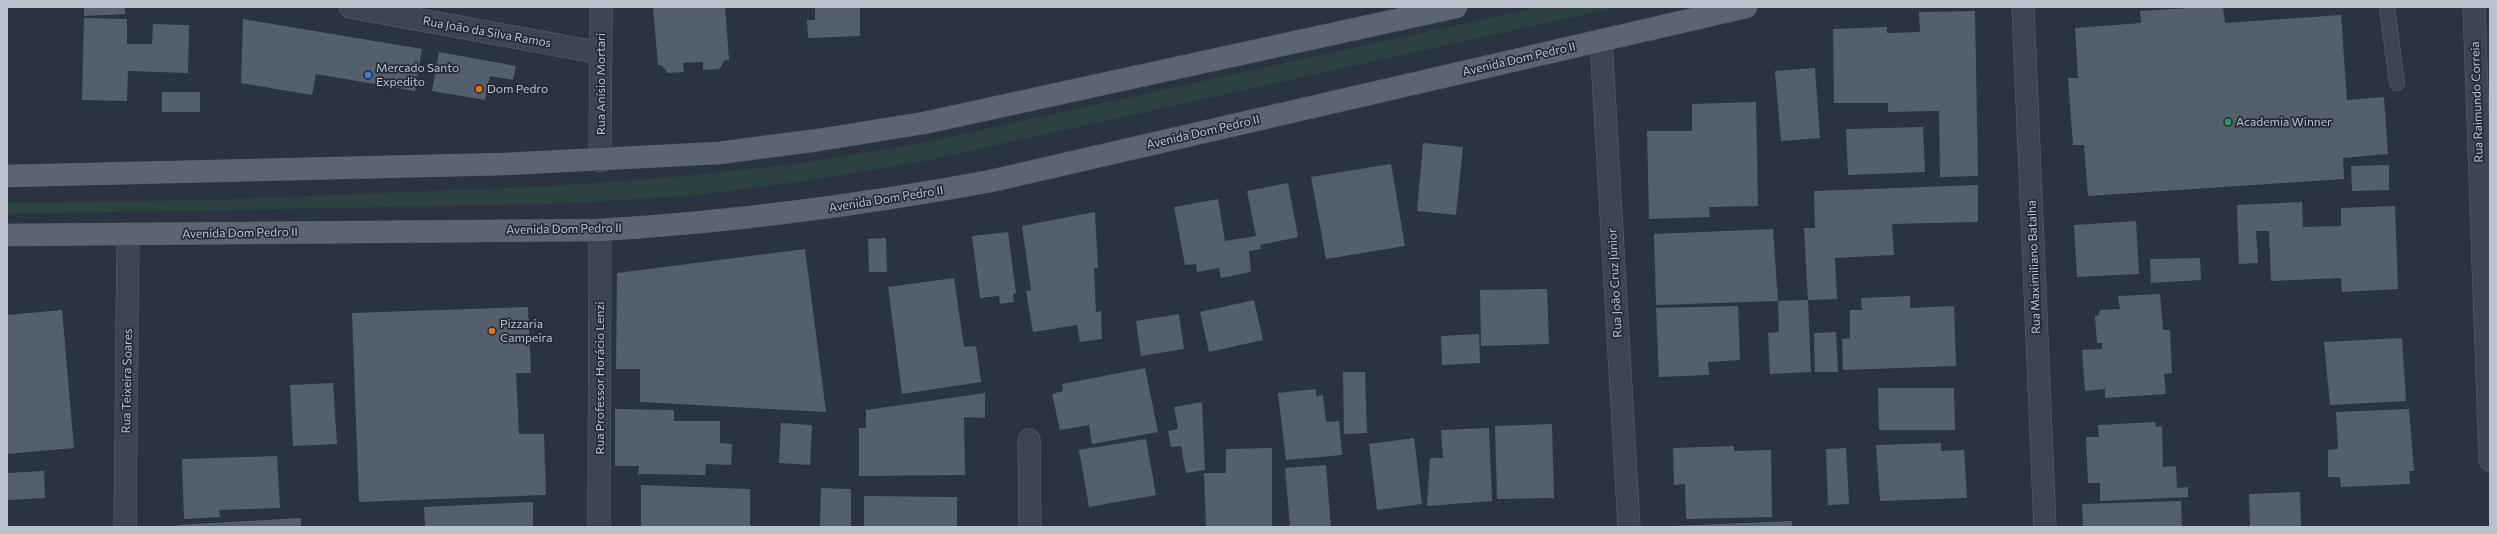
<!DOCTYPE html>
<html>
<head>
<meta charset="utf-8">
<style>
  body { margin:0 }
  #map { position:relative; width:2497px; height:534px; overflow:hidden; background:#293440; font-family:Commissioner,sans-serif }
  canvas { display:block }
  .frame { position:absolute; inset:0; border:8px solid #bac1ca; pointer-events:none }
</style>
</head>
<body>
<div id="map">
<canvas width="2497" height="534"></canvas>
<div class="frame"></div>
</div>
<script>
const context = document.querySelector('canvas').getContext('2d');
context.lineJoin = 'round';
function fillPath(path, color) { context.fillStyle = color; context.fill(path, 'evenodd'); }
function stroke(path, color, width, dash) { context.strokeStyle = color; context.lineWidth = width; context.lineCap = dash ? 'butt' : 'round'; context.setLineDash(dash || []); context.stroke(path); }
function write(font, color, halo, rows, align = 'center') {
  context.font = font + ' Commissioner,sans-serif'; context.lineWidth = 3.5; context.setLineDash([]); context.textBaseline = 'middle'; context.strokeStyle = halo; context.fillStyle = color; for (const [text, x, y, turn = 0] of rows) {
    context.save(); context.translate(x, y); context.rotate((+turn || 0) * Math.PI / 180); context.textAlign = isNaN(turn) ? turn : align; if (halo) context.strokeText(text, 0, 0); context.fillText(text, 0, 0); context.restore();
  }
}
fillPath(new Path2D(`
  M1539,7H1618L929,160L812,180L689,196L552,204L7,214V203L210,200L554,186L685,176L803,163L922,143Z`), '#2c4242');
fillPath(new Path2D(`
  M84,7H125V14L84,16Z
  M653,7H725L729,60H725L719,69L703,70V62L683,63L684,72L668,73L661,65H658Z
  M815,7H860V36L808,38L807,20H815Z
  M2206,7H2223L2225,23L2341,15L2347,100L2384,97L2388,154L2343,158L2344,179L2088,196L2084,145H2073L2068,78H2078L2075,28L2141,23L2140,11Z
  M1975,11L1978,176L1940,177L1939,111L1888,112V103H1834L1833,29L1887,27V33L1920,32L1919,12Z
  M84,18L127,19V44H152L153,24L189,25L188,73L128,71L127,101L82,100Z
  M243,19L422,49L415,91L316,74L312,95L241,83Z
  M439,52L516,66L513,80L490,76L485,100L432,91Z
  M1815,68L1820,138L1781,141L1775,71Z
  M162,92H200V112H162Z
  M1756,102L1758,206L1709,207L1710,217L1649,219L1647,131H1692V104Z
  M1923,127L1925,172L1848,175L1846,129Z
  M1423,143L1463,147L1456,215L1417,211Z
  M1391,164L1405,246L1326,259L1311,177Z
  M2389,165V190L2352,191L2351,166Z
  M1288,183L1298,237L1260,245L1261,249L1249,251L1251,272L1221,278L1219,268L1197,272L1196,264L1185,265L1174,207L1218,199L1225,241L1256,236L1247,191Z
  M1978,185V222L1892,224L1894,255L1835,258L1837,299L1808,300L1811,372L1770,374L1768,333L1779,332L1778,301L1808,300L1804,228H1815L1814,191Z
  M2302,202L2303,227L2341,226V208L2395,206L2398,289L2342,292L2341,278L2271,281L2269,231H2256L2258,263L2239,264L2237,205Z
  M1095,212L1098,268H1094L1096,312L1101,311L1102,339L1080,342L1077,325L1033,332L1026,291L1031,290L1022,226Z
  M2136,221L2139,274L2077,277L2074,225Z
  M1773,229L1778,301L1656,305L1654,234Z
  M1008,232L1016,293L1013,294L1014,302L1000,304L999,296L980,298L972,236Z
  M886,238L887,272H869L868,239Z
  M805,249L826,412L640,402V369H616L617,273Z
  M2200,258L2201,280L2151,283L2150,259Z
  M954,278L964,347L976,346L981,382L902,394L888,287Z
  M1547,289L1549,344L1481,346L1480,290Z
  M2160,294L2163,330H2170L2172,373L2164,374L2166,394L2105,398V389L2085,391L2082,350L2102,349V343H2097L2095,316L2099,315L2100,310L2120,309L2118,296Z
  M1910,296V308L1954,306L1956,366L1843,370L1842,339L1850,338V310H1862L1861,298Z
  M1254,300L1263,340L1209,352L1200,312Z
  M1738,306L1740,360L1708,362L1709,375L1659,377L1656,308Z
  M528,307L531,373H516L519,434H544L546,495L359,502L352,313Z
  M62,310L74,448L7,454V315Z
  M1179,314L1184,349L1141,356L1136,321Z
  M1836,332L1838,372H1815L1814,333Z
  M1479,334L1480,363L1442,365L1441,336Z
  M2402,338L2406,401L2330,405L2324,342Z
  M1145,368L1158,432L1092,444L1089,425L1060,430L1052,394L1063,391L1062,384Z
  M1343,372H1365L1367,433L1344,434Z
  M333,383L337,444L293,446L290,385Z
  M1878,388H1954L1955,430H1879Z
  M1316,389V396L1323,395L1326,422L1339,421L1342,455L1286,460L1278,393Z
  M985,393V418L964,417L965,475L859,476V428H866V410Z
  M1202,402L1205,470L1186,473L1181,446L1171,447L1168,431L1178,429L1174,407Z
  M615,409L674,410V421H720V443L732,444L731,465L706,464L705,475L638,474L639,466H615Z
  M2409,409L2414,471H2409L2410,484L2341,487L2340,477H2328V450L2338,449L2336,412Z
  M2155,422L2156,427L2162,426L2163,467L2176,466L2177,488L2188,487V497L2100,501V483H2088L2086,437H2099L2098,425Z
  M781,423L812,425L810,465L779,463Z
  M1552,424L1554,498L1497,499L1495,426Z
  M1489,428L1492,501L1427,506L1430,458H1443L1441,430Z
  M1414,438L1422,504L1377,510L1369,444Z
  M1146,439L1156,495L1089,507L1079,450Z
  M1941,443V451L1964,450L1967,498L1880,501L1876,445Z
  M1734,446V451L1771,450L1772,517L1686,519L1685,484L1674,485L1673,448Z
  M1272,448V527H1206L1204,473H1226V449Z
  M1846,448L1849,504L1828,505L1826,449Z
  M277,456L280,508L219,510L220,517L184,519L182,459Z
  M1326,465L1331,527H1290L1285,468Z
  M44,471L45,498L7,500V473Z
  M641,485L750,489V527H641Z
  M821,488L851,489V527H820Z
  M2300,492L2301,527H2250L2249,494Z
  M864,496L957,497V527H864Z
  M2181,501L2182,527H2083L2082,504Z
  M533,502V527H425L424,507Z
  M301,518V527H177V525Z
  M1792,521V527L1671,526Z`), '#545f6d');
const service = new Path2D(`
  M2387,7L2397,83`);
const minor = new Path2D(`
  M350,7L601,53
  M2023,7L2045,527
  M2474,7L2490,460
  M1601,40L1629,527
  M600,161L601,7
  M1029,440L1030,527
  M125,527L128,234
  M599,527L600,230`);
const primary = new Path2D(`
  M7,176L505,164L719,153L818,140L924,123L1456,7
  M7,235L600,230C732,222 861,205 991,181L1746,7`);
stroke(service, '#5b646e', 16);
stroke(minor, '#5b646e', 23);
stroke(primary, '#474f5a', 23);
stroke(service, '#3d4650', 15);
stroke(minor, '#3d4650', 22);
stroke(primary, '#5b6570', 22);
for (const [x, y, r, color] of [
  [368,75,4,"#3f7fe0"],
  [479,89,4,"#e8710a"],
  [2228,122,4,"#2e9e5b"],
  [492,331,4,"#e8710a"]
]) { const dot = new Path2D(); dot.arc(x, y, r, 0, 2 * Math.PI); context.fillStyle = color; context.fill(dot); stroke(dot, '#222b36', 1.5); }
write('12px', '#bac1ca', '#222b36', [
  ["Rua João da Silva Ramos",487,32,10],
  ["Avenida Dom Pedro II",1519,59,-13],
  ["Rua Anísio Mortari",601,84,-90],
  ["Rua Raimundo Correia",2477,102,-92],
  ["Avenida Dom Pedro II",1203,132,-13],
  ["Avenida Dom Pedro II",886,199,-9],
  ["Avenida Dom Pedro II",564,229,-1],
  ["Avenida Dom Pedro II",240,233,-1],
  ["Rua Maximiliano Batalha",2034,267,-92],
  ["Rua João Cruz Júnior",1615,283,-93],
  ["Rua Professor Horácio Lenzi",600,378,-90],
  ["Rua Teixeira Soares",127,381,-89]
]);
write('12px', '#bac1ca', '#222b36', [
  ["Mercado Santo",376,68],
  ["Expedito",376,82],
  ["Dom Pedro",487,89],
  ["Academia Winner",2236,122],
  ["Pizzaria",500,324],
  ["Campeira",500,338]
], 'left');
</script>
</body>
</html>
